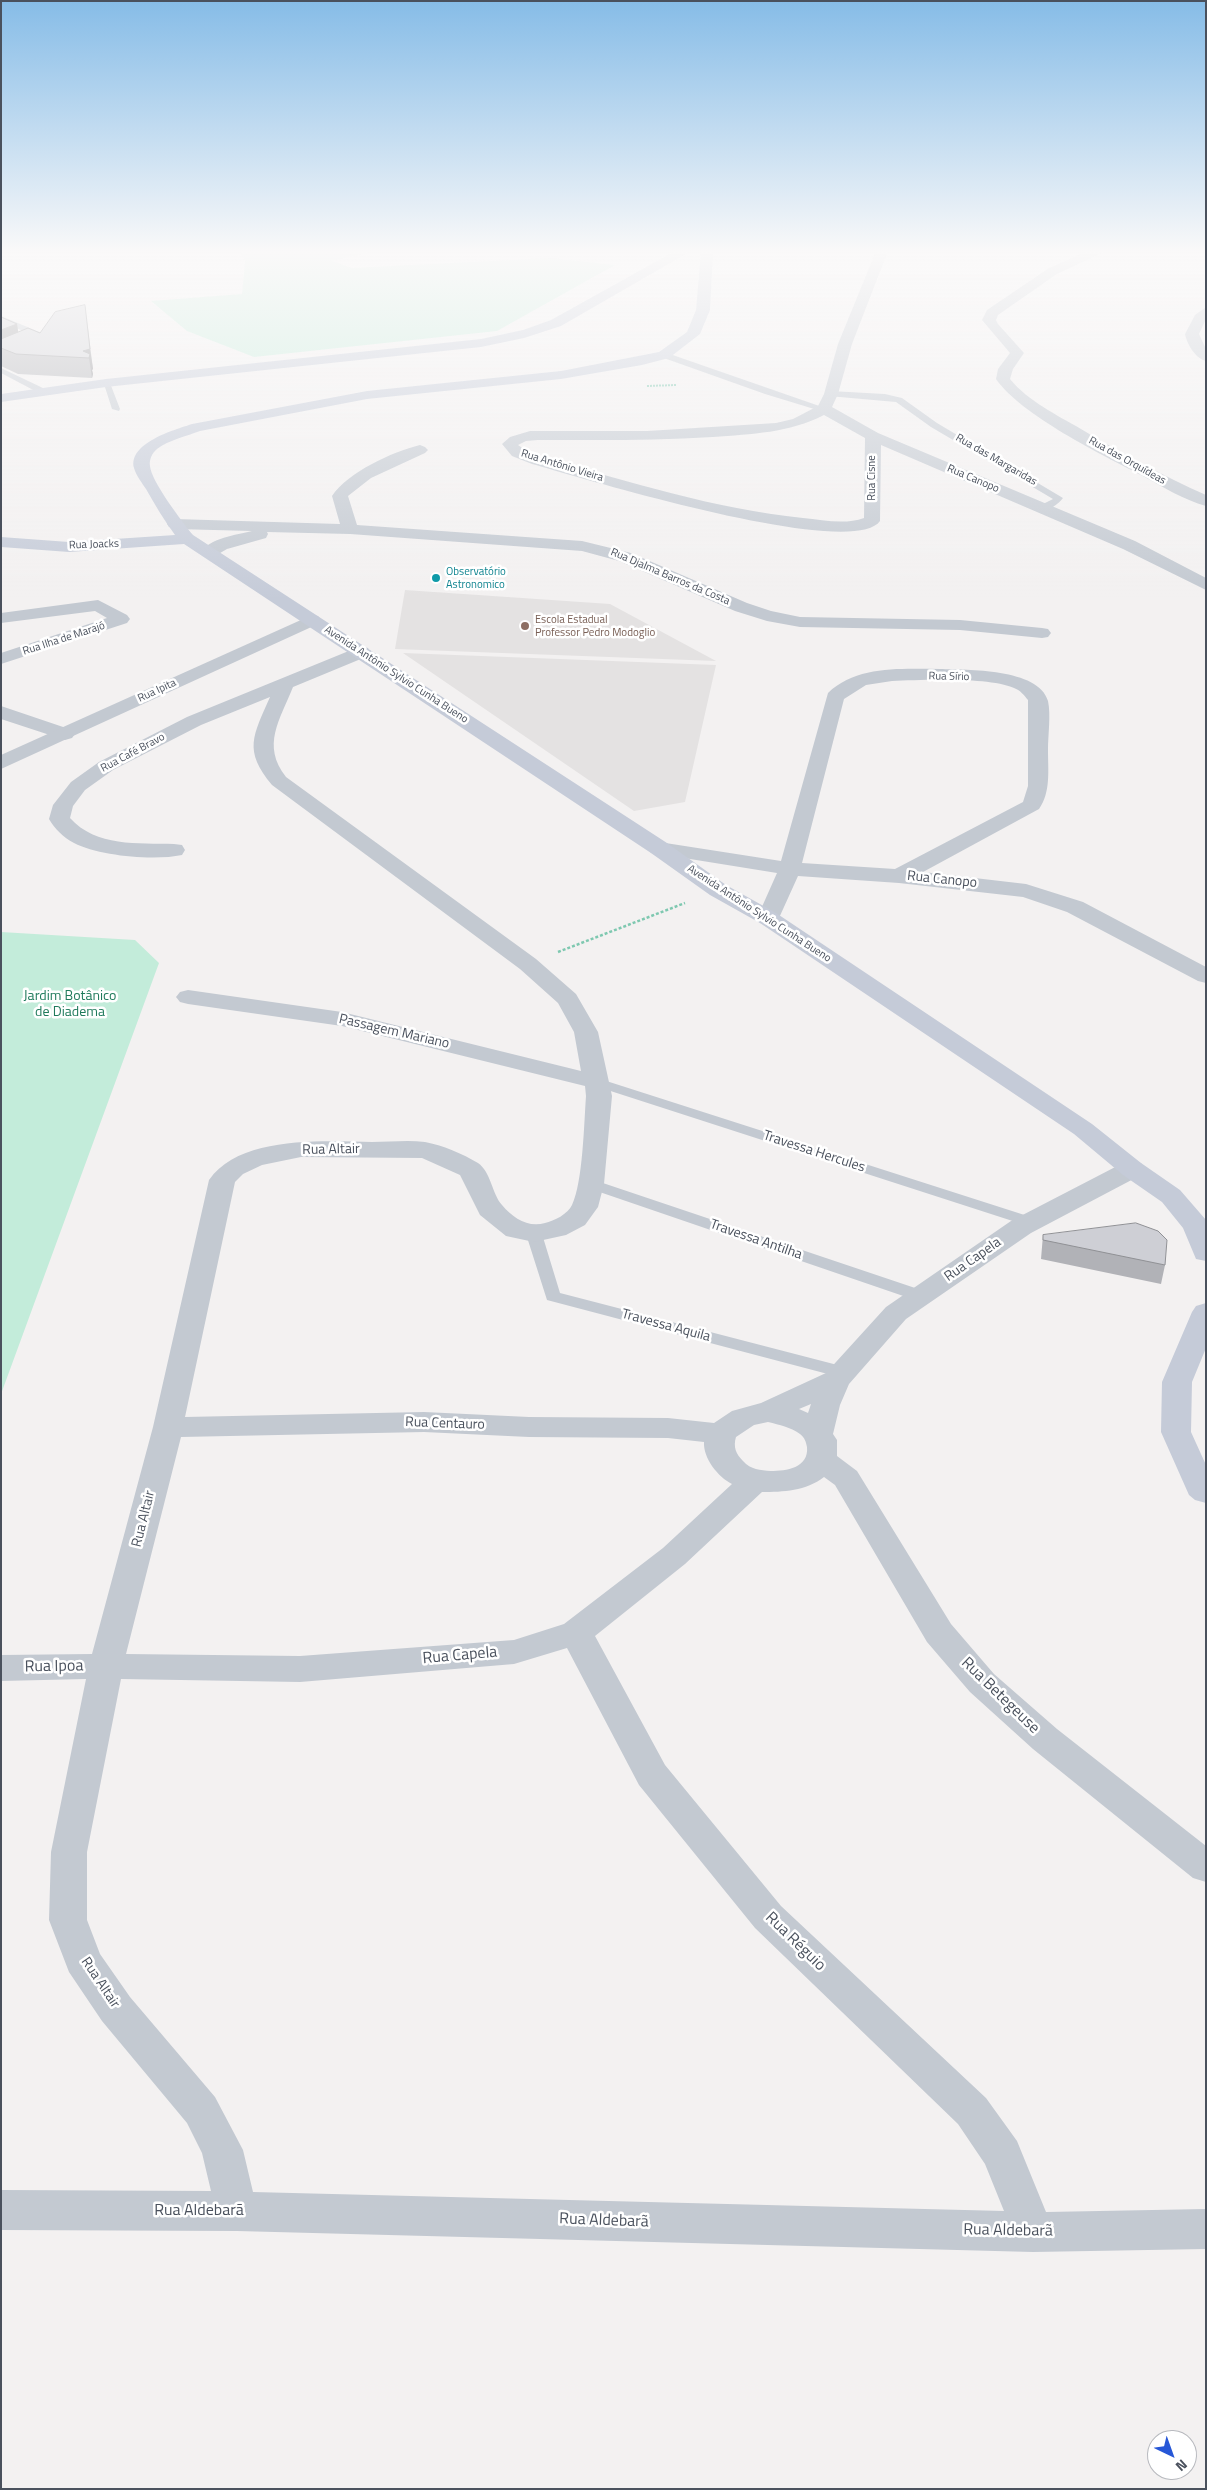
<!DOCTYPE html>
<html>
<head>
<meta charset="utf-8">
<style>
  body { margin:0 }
  #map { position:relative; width:1207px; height:2490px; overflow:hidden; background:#f3f1f1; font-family:"Titillium Web",sans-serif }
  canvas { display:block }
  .frame { position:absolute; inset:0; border:2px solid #4a515d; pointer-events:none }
  .north { position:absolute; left:1147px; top:2430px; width:50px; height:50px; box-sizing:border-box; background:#fff; border:1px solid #b7b9be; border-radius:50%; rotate:138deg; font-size:14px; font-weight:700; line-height:20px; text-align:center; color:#4a515d }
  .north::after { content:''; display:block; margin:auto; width:18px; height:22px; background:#2757d7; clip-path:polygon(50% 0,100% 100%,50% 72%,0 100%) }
</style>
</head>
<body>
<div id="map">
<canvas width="1207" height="2490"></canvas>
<div class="frame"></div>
<div class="north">N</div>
</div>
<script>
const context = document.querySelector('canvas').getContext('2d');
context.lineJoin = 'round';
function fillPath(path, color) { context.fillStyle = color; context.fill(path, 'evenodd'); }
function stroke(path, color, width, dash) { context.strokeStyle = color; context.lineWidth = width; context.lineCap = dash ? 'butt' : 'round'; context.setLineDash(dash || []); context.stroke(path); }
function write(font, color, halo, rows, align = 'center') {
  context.font = font + ' "Titillium Web",sans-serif'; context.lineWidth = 5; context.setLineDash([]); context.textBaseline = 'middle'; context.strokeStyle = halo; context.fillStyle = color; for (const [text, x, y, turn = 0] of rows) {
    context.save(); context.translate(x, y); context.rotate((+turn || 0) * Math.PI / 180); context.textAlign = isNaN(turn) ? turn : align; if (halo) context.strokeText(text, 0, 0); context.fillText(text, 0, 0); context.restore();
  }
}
fillPath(new Path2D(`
  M405,590L610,604L716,661L395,649Z
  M403,653L716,665L685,802L634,811Z`), '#e4e2e2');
fillPath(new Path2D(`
  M240,251H374L332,261L352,268L550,258L615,265L497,331L254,357L187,331L151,301L242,294L245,261Z
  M1,932L135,940L159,963L1,1394Z`), '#c3ecda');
stroke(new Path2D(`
  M647,386L676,385`), '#7ec8b0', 2, [2, 1]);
stroke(new Path2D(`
  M558,952L685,903`), '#7ec8b0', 2.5, [3, 2]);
fillPath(new Path2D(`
  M1,316L49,336L50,338L43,340L1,321Z
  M661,353H667L828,409L824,412L765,394L661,357Z
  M1,368L45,389L46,391L39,393L1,373Z
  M103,381L110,383L120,409L119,411L112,409Z
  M831,391L885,394L902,398L937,423L1063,498C1058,505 1047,512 1039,510V506L1053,499L931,427L896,402L828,396V392Z
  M597,1078L1037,1219L1039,1222L1031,1227L1025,1225L592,1085L590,1082Z
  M591,1179L927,1292L929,1296L927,1300H915L585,1187L583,1184Z
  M534,1229L542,1234L560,1293L849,1368L852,1372L849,1376L843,1378L547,1300L526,1234Z`), '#c3c9d1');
fillPath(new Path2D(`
  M876,251H888L852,344L838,394L832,407L878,433L1135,541L1206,578V590L1123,549L881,445L880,521C852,561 579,477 532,464L512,456L502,444L510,437L530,431H647L776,423L793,419L818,406L824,394L838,344ZM824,415L865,438L864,518C845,525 823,520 803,518C714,509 629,481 542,458L527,451L518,445L526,441L538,440C596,440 654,441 713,437C752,434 789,433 824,415Z
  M1088,251H1106L1057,274L998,315L996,320L998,324L1024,353L1013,369L1010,379C1028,401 1057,415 1081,429C1121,453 1163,476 1206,495V506C1184,500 1163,487 1143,476C1102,455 1021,415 996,379L998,369L1010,353L982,320L987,310L1049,268Z
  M1206,307V319L1199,334L1206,349V361C1195,358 1187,344 1185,334L1195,315Z
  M420,445L425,447L428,450L425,453L371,478L348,496L357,525L582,541L631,553L747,603L771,611L800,617L960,620L1042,628L1048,629L1051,633L1048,637L1042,638L960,630L800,627L767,621L735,611L619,561L582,551L350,534L267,532L268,534L266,538L227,549L215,556H203L201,552C210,538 236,535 252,531L175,529L169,527L167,524L169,521L175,519L340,524L332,496C348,472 392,452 420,445Z
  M98,600L127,615L130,619L127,623L1,664V653L107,618L95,611L1,623V613Z
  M361,646L368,648L370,652L368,656L293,687C280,720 261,745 286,777L536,959L576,994L598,1032L612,1096L604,1184L598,1207L585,1225L566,1235L534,1242L506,1236L480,1215L460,1175L422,1158L301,1157L262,1165L243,1174L235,1182L185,1417L424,1412L529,1417L668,1418L714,1423L732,1411L761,1403L826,1373L886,1307L1011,1221L1123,1163L1132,1161L1141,1163L1145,1169L1141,1175L1031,1233L906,1319L849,1384L840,1405L833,1434L837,1440V1456L857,1471L951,1624L994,1674L1057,1729L1206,1846V1882L1193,1878L1033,1749L970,1692L927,1642L835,1485L824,1477C806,1491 783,1492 762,1492L685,1564L595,1636L665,1765L781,1906L986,2098L1017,2141L1046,2212L1206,2209V2249L1033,2252L237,2231L1,2230V2190L211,2191L202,2153L187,2123L102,2021L69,1972L49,1920L51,1852L86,1679L1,1681V1655L92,1654L153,1427L209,1180C240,1135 324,1141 372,1142C389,1142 408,1140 425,1142C442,1145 463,1154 478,1163C491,1172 492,1194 502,1205C513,1218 528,1228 545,1223C554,1221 568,1214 572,1205C583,1182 584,1123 586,1096L585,1086L342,1026L188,1004L180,1002L176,997L180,992L188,990L342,1012L581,1071L574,1032L558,1003L520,969L272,785C243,750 253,736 270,697L201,725L113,770L85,790L73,806L70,818C96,847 138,843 174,844L182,845L185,850L182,855C154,861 99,856 74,843C63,837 55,829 49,819L53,805L71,782L99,762L187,717ZM811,1404L808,1413L799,1409ZM768,1422C780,1425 790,1427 800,1434C805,1438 806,1442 807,1447C809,1468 786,1471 771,1471C760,1470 751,1470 743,1461C736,1454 733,1447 736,1437L754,1425ZM424,1432L529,1437L668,1438L704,1442C703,1458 718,1477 732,1484L663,1548L564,1624L514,1640L300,1656L126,1654L181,1437ZM567,1648L639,1785L755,1928L958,2124L985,2164L1004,2211L253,2192L243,2150L215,2097L130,1997L100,1954L87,1920V1852L121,1679L300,1682L514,1664Z
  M940,669C966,670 1039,668 1048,701C1051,715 1048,735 1048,750C1048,770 1051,792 1039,809L923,872L1026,884L1083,902L1206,967V983L1198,981L1067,912L1023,897L899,883L798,876L779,918L776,923L768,925L760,923L757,918L777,873L659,854L651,853L648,848L651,843L659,842L781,861L828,693C857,665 902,669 940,669ZM892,681C922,680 988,677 1014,688C1020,690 1024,695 1028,700V786L1023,802L895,869L802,863L844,699L866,685Z
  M1,706L72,730L75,734L72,738L65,740L1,719Z`), '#c3c9d1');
fillPath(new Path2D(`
  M312,615L318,616L321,620L318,624L1,769V755Z`), '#c3c9d1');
fillPath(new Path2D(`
  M675,251H691L561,326L524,338L481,347L106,387L1,402V394L106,379L481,339L523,330L551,320Z
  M701,251H713L710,310L700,334L669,358L642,365L561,379L367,399L200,431C187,436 169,440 157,449C152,453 149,460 150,466C151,481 183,523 193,535L667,843L726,885L776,913L1092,1124L1141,1163L1180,1190L1206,1220V1261L1196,1259L1183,1228L1162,1202L1123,1175L1074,1134L760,923L710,895L651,853L184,544L69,552L1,547V537L69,542L175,535C164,520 155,505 146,489C142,483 136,475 134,468C128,443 174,430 192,424L367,391L561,371L659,352L687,332L696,310Z
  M1206,1303V1348L1192,1382L1191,1432L1206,1465V1503L1195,1500L1189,1495L1161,1432L1162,1382L1192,1312L1196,1306Z`), '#c5cbd8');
fillPath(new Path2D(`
  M85,305L93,369L92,370L93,374L92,378L18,374L1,366V317L17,324L18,332L40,333Z
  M1043,1235L1165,1265L1161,1284L1041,1259Z`), '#b1b2b7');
fillPath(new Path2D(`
  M17,324L20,344L1,348V330Z
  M90,349L93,369L92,370L93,374L92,378L89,358L83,351Z`), '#909195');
const building = new Path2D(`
  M85,305L90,349L83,351L90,354L89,358L16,354L1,348V339L28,328L40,333L55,312Z
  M1,317L17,324L1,330Z
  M1136,1223L1158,1231L1167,1240L1165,1265L1043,1240V1235Z`);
fillPath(building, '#cecfd5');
stroke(building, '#909195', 1);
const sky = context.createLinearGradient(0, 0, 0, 600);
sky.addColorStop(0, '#86bce7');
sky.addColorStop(0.42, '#faf9f9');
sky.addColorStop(1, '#faf9f900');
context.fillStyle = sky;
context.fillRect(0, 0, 1207, 600);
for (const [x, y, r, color] of [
  [436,578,5,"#0f9aa8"],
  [525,626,5,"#8d6e63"]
]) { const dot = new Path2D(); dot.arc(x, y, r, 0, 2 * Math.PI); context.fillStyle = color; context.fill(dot); stroke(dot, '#fff', 2); }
write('11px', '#4a515d', '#fff', [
  ["Rua das Margaridas",996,460,30],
  ["Rua das Orquídeas",1127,461,29],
  ["Rua Antônio Vieira",562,466,17],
  ["Rua Cisne",872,478,-90],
  ["Rua Canopo",973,479,23],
  ["Rua Joacks",94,545,-2],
  ["Rua Djalma Barros da Costa",670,577,23],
  ["Rua Ilha de Marajó",64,639,-18],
  ["Avenida Antônio Sylvio Cunha Bueno",396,675,33],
  ["Rua Sírio",949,677,1],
  ["Rua Ipita",157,691,-25],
  ["Rua Café Bravo",133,753,-28],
  ["Avenida Antônio Sylvio Cunha Bueno",759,914,33]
]);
write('11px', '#0d838f', '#fff', [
  ["Observatório",446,572],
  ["Astronomico",446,585]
], 'left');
write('11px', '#785e54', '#fff', [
  ["Escola Estadual",535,620],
  ["Professor Pedro Modoglio",535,633]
], 'left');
write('14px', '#4a515d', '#fff', [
  ["Rua Canopo",942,880,6],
  ["Passagem Mariano",394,1032,13],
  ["Rua Altair",331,1150,-1],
  ["Travessa Hercules",814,1152,18],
  ["Travessa Antilha",756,1240,19],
  ["Rua Capela",973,1260,-35],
  ["Travessa Aquila",666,1326,15],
  ["Rua Centauro",445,1424,2],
  ["Rua Altair",144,1519,-76],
  ["Rua Altair",100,1983,56]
]);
write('14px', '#1f7a5b', '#fff', [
  ["Jardim Botânico",70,997],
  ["de Diadema",70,1013]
]);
write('16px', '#4a515d', '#fff', [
  ["Rua Capela",460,1656,-5],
  ["Rua Ipoa",54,1667,-1],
  ["Rua Betegeuse",1000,1696,44],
  ["Rua Réguio",795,1942,44],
  ["Rua Aldebarã",199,2211],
  ["Rua Aldebarã",604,2221,2],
  ["Rua Aldebarã",1008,2231,1]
]);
</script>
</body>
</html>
